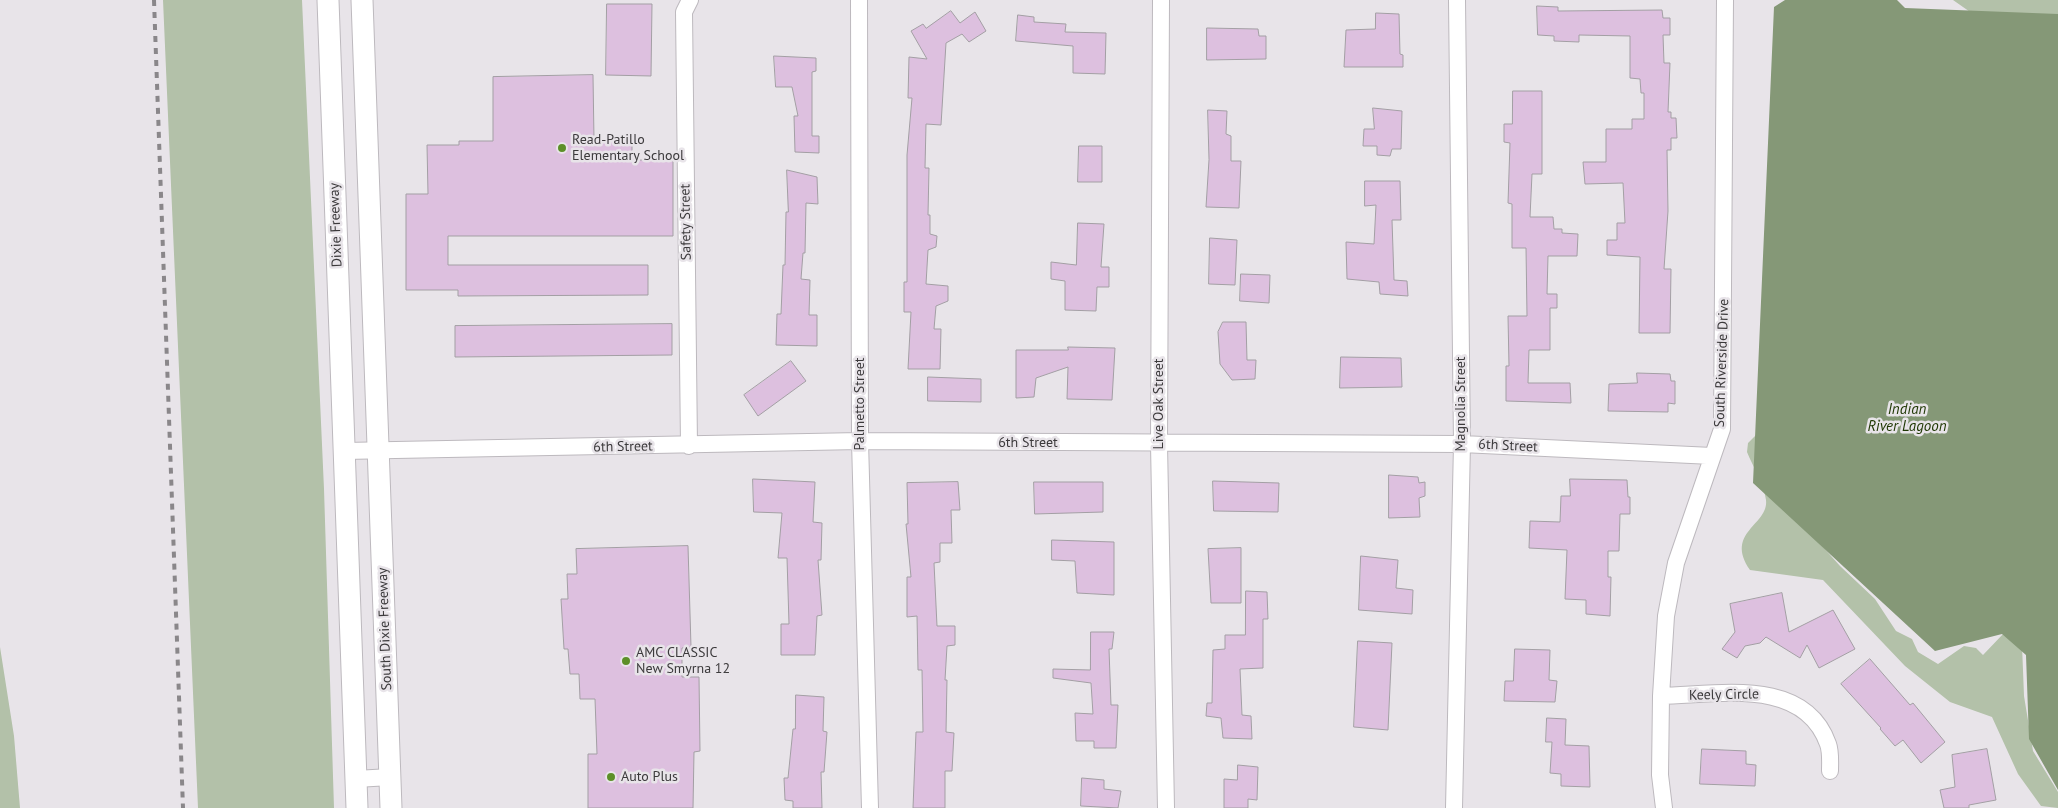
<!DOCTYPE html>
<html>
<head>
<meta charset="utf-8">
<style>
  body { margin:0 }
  canvas { display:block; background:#e8e4e9 }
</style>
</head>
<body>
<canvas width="2058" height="808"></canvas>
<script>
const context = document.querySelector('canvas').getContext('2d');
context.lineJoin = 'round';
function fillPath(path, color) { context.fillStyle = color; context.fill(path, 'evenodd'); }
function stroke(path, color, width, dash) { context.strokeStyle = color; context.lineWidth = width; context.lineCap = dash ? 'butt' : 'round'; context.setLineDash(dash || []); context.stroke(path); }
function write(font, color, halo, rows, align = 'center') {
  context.font = font + ' "PT Sans",sans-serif'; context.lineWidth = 5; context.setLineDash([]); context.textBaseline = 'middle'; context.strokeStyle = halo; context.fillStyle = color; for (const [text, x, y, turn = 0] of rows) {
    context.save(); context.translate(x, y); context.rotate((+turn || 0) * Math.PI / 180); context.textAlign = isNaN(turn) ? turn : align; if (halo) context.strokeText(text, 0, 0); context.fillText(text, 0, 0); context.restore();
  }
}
fillPath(new Path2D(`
  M163,0H302L324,489L334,808H198Z
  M1953,0H2058V19L1983,21Z
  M1760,431L1798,519L1840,566L1875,599L1896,631L1912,639L1918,652L1938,664L1964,646L1976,648L1983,655L2004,633L2022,645L2024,696L2033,751L2058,792V808L2041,806L2018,774L1992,717L1950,702L1905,666L1823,580L1750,570C1724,532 1769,525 1766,500C1764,484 1753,467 1747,452L1748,443Z
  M0,647L14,736L20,808H0Z`), '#b3c1a9');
fillPath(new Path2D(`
  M1785,0H1897L1905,8L2058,14V790L2029,739L2026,655L2002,634L1935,651L1753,483L1774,7Z`), '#859877');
const building = new Path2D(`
  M607,4H652L651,76L606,75Z
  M1537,6L1558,7V11L1662,10L1663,18H1670V35H1663L1664,63H1670L1668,112H1671V118H1676L1677,138H1671V150H1667L1668,211L1664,269H1671L1670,333H1639L1640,257L1607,255V240H1617V223H1625L1623,183L1585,184L1583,162H1606V129H1632V119H1644V93H1641L1640,79L1630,78V36L1579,35V42L1554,41V36L1538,35Z
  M951,11L960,23L975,12L986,31L969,42L962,34L946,43L941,125L926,124L925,168H929L928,215H930V234L937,236L936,247L928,250L926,284L948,286V301L936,306L934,329H941L940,369H908L911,312H904V282H907V155L912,98H908L909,57L927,59L911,31L923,24L926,28Z
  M1376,13L1399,14L1400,54L1403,55V67H1344L1346,30L1375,29Z
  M1018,15L1034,17V22L1066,24L1065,32L1106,33L1105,74L1073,73V46L1016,41Z
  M1207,28L1258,29L1259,36H1266V59L1207,60Z
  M774,56L816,58V71L812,72V136H819V153L795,152L794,116H798L792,87H776Z
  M593,75L594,140H632V160H673V236H448V265H648V295L458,296V290H406V194H428L427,145H459V141H493V77Z
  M1513,91H1542V174H1532L1530,217H1553L1554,229H1562V233L1578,234L1577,256H1548L1547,294H1557V308H1550V350H1529L1528,383H1570L1571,403L1506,401V366H1509L1508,316H1527L1526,248H1512V204L1508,203L1510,143L1504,142V124H1512Z
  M1373,108L1402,111L1401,149H1392L1390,156L1377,155V146H1363L1364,129H1374Z
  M1208,110L1227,111L1226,134L1231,136V161H1241L1239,208L1206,207L1209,160Z
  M1079,146H1102V182H1078Z
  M787,170L817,177L818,204L806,203L805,253H803L801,279L810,280L809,315H817V346L776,345L777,314H781L783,265H785L786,212H788Z
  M1365,181H1400L1401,220H1392L1394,280L1407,281L1408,296L1380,294L1379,282L1347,279L1346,242L1374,244L1376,205L1365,206Z
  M1078,223L1104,224L1101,267H1109V287H1097L1096,311L1065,310V281L1051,279V262L1076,265Z
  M1210,238L1237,240L1235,285L1209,284Z
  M1241,274L1270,275L1269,303L1240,301Z
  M1223,322H1246L1247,360H1256L1255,379L1232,380L1220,364L1218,332Z
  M672,324V355L455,357V326Z
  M1068,347L1115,348L1112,400L1067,399L1068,367L1036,378L1034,397L1016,398V350H1068Z
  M1341,357L1401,358L1402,387L1340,388Z
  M791,361L806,381L758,416L744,395Z
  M1637,373L1670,374L1671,381H1675V404L1668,403V412L1608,411L1609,384L1637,383Z
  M928,377L981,379V402L928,401Z
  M1389,475L1418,477L1419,483L1425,482V496L1419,498L1420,517L1389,518Z
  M753,479L815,482L813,522L822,523L821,560H818L822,615L817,616L815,655H781V624H789L787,558H778L782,513L754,512Z
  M1570,479L1627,480L1628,497H1630V514H1620L1619,551H1608V577H1611L1610,616L1586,614V600L1565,599L1567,550L1529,548L1530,521L1560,522L1561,496H1570Z
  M1213,481L1279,483L1278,512L1214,511Z
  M958,482L960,510H951L952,543H940V562L934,563L937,626H955V645L947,646L945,680H947L946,732L954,733L952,771H945V808H913L916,732H923L922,670H918L917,616L907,617V577H911L906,524H908L907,483Z
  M1034,482H1103V512L1035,514Z
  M1052,540L1114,542V595L1077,593L1075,561L1052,560Z
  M688,546L691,647L682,648V677H699L700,751L694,752L693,808H588V754H597L595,699H580L579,674H570L568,649H564L561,599H568L567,574H577L576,549Z
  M1241,548V603H1211L1208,549Z
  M1361,556L1398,560L1396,588L1413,590L1412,614L1359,610Z
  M1246,591L1267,592L1268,619H1263V668L1240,669L1242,715L1251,716L1252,739L1223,738L1221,718L1206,716L1207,703H1212L1213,650L1225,649V635H1245Z
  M1782,593L1789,632L1833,610L1855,649L1819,668L1807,645L1800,658L1766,637L1760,643L1745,646L1737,658L1722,649L1735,632L1730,604Z
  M1091,632H1114L1112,649H1109L1111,705H1118L1116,748H1094V741H1076L1075,713L1093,714L1091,683L1053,678V669L1090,670Z
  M1358,641L1392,643L1388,730L1354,727Z
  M1515,649L1550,650L1549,680L1557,681L1555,702L1504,701L1505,681H1513Z
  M1870,659L1910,705L1913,703L1945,742L1921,763L1903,740L1895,746L1880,729L1881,728L1841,684Z
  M796,695L824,697L823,731L827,732L824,772H821L822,808H793V801L785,800L784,778H788L793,729H795Z
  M1547,718L1566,719L1565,745L1589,746L1590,787L1561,786V774L1550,773L1552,742H1546Z
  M1702,749L1746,751V764L1756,765L1755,786L1700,784Z
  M1987,749L1996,800L1969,805V808H1944L1940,790L1955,787L1952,755Z
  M1238,765L1258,767L1257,800L1248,799V808H1224V779L1237,780Z
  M1082,778L1104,780V789L1121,791L1118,808L1081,806Z`);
fillPath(building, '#ddc0df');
stroke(building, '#a39fa4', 1);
const minor = new Path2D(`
  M859,0L860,441L870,808
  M1161,0L1159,444L1166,808
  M689,446L684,12L690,0
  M344,451L860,441L1462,444L1712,456
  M1661,696C1717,695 1804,676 1828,744C1831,752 1830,763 1830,771
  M356,779L390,777
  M1454,808L1462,444L1457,0
  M1664,808L1660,775L1661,696L1666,616L1676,563L1722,429L1725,0`);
const major = new Path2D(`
  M328,0L357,808
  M362,0L391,808`);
stroke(minor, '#bdb9be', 18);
stroke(major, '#bdb9be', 23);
stroke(minor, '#fff', 16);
stroke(major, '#fff', 21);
stroke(new Path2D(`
  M154,0L183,808`), '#8a878a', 4, [6, 6]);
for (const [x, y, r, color] of [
  [562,148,5,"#5c8f28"],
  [626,661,5,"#5c8f28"],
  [611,777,5,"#5c8f28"]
]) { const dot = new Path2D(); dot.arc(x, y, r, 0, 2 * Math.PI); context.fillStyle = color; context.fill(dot); stroke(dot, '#e8e4e9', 2); }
write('14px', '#3c3a3c', '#e8e4e9', [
  ["Read-Patillo",572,140],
  ["Elementary School",572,156],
  ["AMC CLASSIC",636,653],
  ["New Smyrna 12",636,669],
  ["Auto Plus",621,777]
], 'left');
write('14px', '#3c3a3c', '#e8e4e9', [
  ["Safety Street",686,222,-91],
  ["Dixie Freeway",336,225,-92],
  ["South Riverside Drive",1722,363,-88],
  ["Palmetto Street",860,404,-90],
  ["Live Oak Street",1159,404,-90],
  ["Magnolia Street",1461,404,-90],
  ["6th Street",1028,443],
  ["6th Street",1508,446,3],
  ["6th Street",623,447,-1],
  ["South Dixie Freeway",385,629,-92],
  ["Keely Circle",1724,695,-1]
]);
write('italic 15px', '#1e3702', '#e8e4e9', [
  ["Indian",1907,410],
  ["River Lagoon",1907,427]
]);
</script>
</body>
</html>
